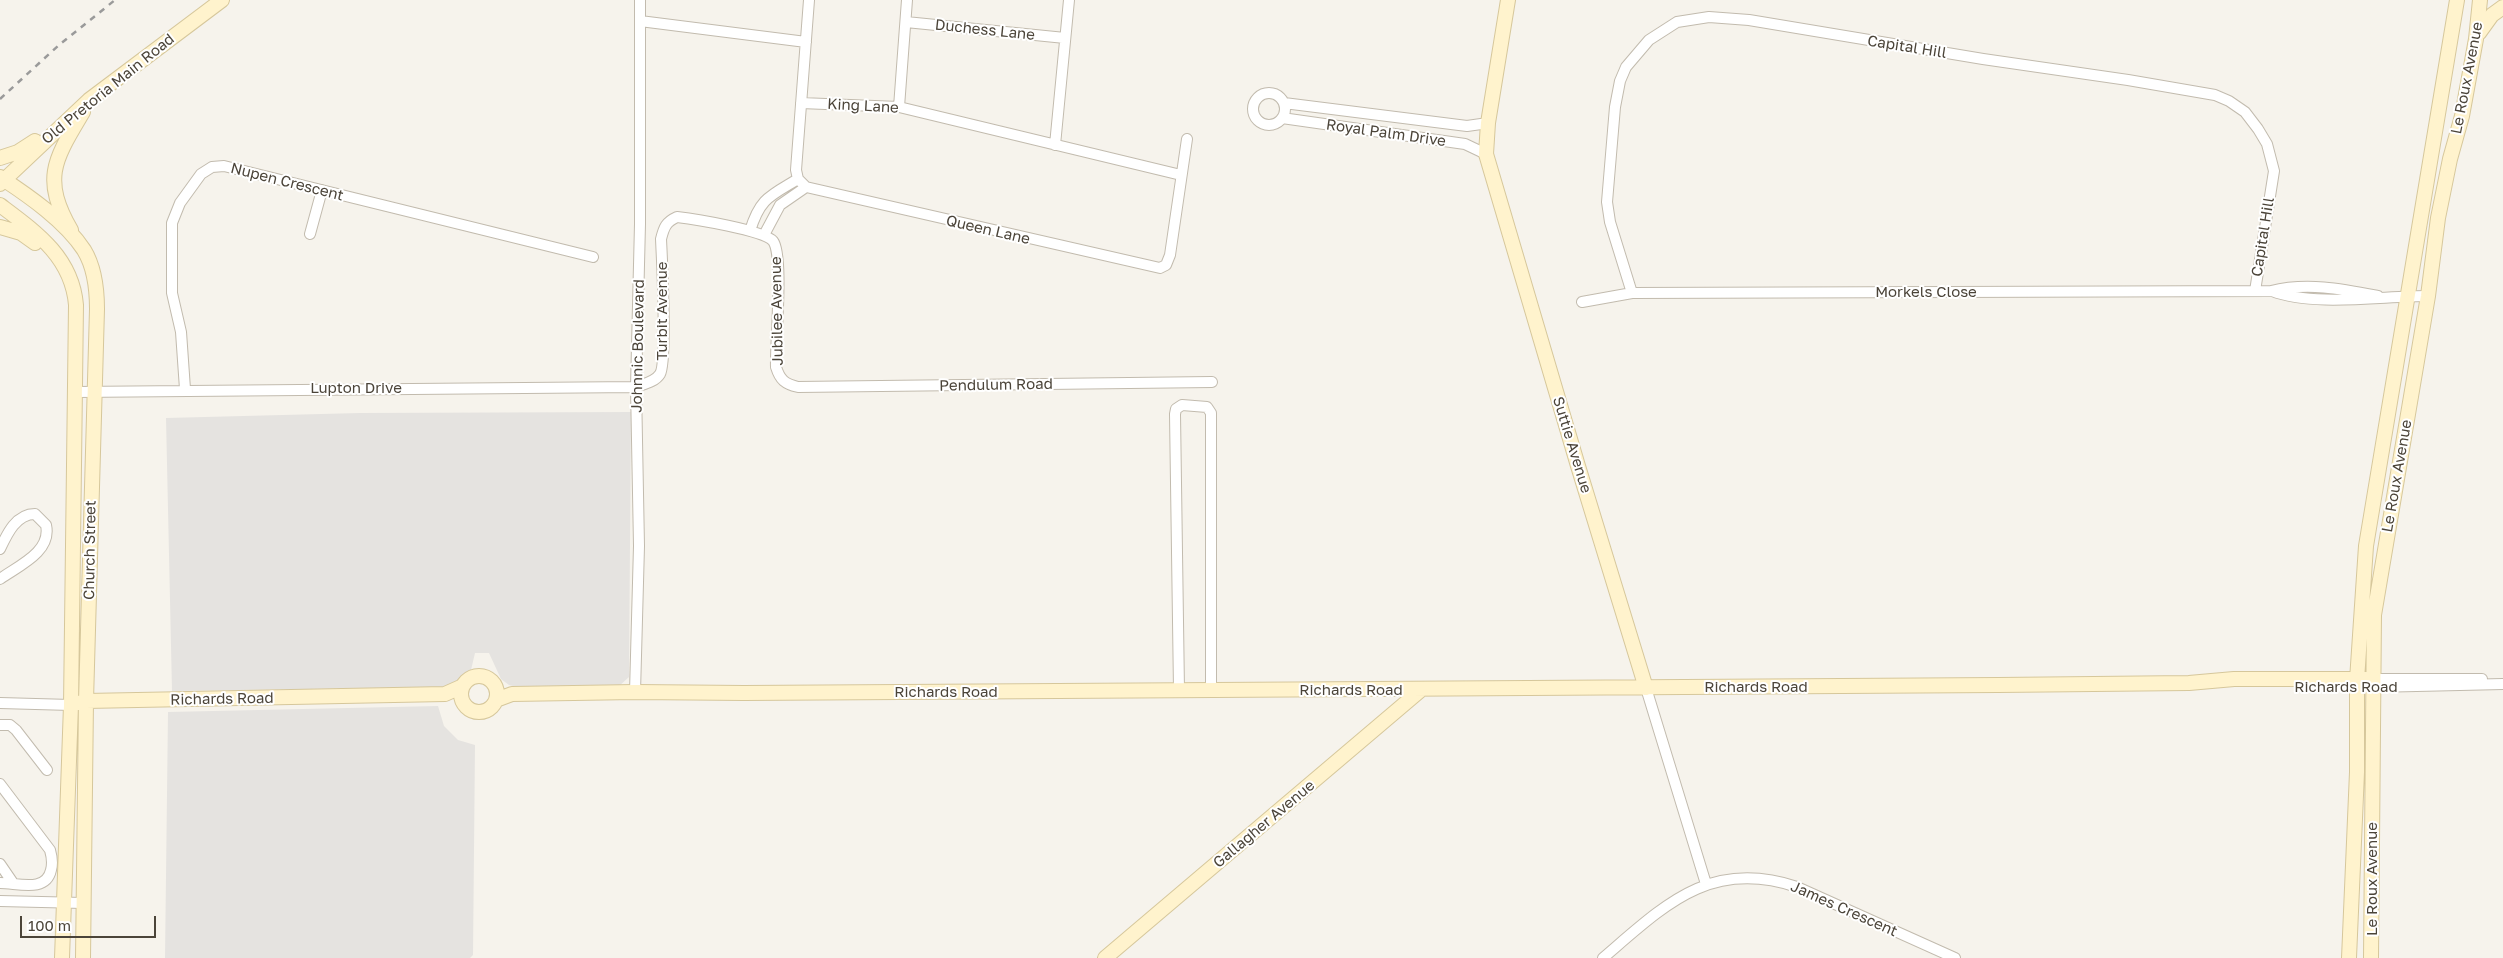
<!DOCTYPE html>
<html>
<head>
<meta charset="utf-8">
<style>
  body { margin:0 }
  #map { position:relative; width:2503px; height:958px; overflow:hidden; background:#f6f3ec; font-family:"Golos Text",sans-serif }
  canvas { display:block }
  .scale { position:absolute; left:20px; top:916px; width:136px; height:22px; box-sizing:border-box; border:2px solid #4b4439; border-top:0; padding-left:6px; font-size:15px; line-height:18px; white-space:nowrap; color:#4b4439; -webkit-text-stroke:4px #fff; paint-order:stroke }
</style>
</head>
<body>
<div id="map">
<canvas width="2503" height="958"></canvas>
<div class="scale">100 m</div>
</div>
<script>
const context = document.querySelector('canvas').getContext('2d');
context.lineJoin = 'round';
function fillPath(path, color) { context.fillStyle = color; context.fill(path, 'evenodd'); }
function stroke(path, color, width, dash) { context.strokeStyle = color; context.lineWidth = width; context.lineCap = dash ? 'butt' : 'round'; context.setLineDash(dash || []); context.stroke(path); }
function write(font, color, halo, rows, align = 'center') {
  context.font = font + ' "Golos Text",sans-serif'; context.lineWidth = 4; context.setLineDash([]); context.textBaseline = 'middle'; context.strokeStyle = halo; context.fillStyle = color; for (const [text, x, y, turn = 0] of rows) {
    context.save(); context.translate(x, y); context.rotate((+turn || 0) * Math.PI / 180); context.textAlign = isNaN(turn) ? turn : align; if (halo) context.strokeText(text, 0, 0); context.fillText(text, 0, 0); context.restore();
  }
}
fillPath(new Path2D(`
  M631,412L629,677L618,687L521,688L509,685L501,679L489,653H475L471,670L456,683L447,687L172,691L166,418L360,413Z
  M438,706L444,726L458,740L475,745L473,955L470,958H165L168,712Z`), '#e5e3e0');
const street = new Path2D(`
  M809,0L796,170L798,179L806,187L1160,268L1166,265L1170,255L1187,139
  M640,21L806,42
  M906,22L1065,38
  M1253 109a16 16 0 1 1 32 0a16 16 0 1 1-32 0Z
  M801,103L899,107L1181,175
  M1284,103L1467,126L1488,123
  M899,107L907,0
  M1282,118L1465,144L1486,154
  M1055,145L1069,0
  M750,231C760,198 770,196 798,179
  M310,234L322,190
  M764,235L780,205L806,187
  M2272,291C2314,307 2381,296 2428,296
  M1632,293L1610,222L1607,202L1615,107L1620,81L1626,67L1649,40L1677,22L1709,17L1749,20L1983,59L2128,80L2215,95L2229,101L2245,112L2258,129L2267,144L2274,171L2255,291
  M1582,302L1632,293L2271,291C2307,282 2342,289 2378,296
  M185,389L181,332L172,293V223L180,203L201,174L212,167L224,166L593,257
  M76,392L636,387C644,384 655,382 660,374C667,363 662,259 661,239C664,227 666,222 677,217C694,219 763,230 773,241C784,255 775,344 776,367C780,380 785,384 798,387L1212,382
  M0,549C7,534 16,514 35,514L46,525C52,552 18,566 0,579
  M2373,679H2482
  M2373,687L2503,684
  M1646,688L1706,884
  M1179,690L1175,414L1176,409L1182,405L1207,407L1211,413V690
  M635,692L639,546L636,387L640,224V0
  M0,703L71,705
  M0,725H10L16,730L47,770
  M0,784L50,850C52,857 53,863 51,870C46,893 18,883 0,883
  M0,864L13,883
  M0,901L83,903
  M1603,958C1665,905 1710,858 1797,887L1955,958`);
const secondary = new Path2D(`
  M1508,0L1488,123L1486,154L1578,466L1646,688
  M2479,33L2492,15L2503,7
  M0,158L18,152L35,141
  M0,177C29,196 65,221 84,250C95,268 97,289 97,309L86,701L83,958
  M0,184L89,100L222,0
  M0,205C36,232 72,257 76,305L71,705L62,958
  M0,227L21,233L35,243
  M71,230C41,178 55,159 83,112
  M461 694a18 18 0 1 1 36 0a18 18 0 1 1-36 0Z
  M496,700L512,694L635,692L744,693L1998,685L2189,683L2234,679H2373
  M79,703L86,701L445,694L463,686
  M1105,958L1422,689
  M2349,958L2357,772V680L2366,546L2457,0
  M2371,958L2374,615L2428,296L2438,218L2450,159L2462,116L2476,39L2480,0`);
stroke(street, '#c2bbae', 12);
stroke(secondary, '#d6c79b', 16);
stroke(street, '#fff', 10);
stroke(secondary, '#fff3cd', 14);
stroke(new Path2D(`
  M0,99L59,45L115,0`), '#9a9a9a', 2.5, [6, 6]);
write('15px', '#4b4439', '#fff', [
  ["Duchess Lane",985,30,6],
  ["Capital Hill",1907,47,9],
  ["Le Roux Avenue",2467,78,-79],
  ["Old Pretoria Main Road",108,89,-39],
  ["King Lane",863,106,3],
  ["Royal Palm Drive",1386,133,8],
  ["Nupen Crescent",287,182,14],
  ["Queen Lane",988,230,13],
  ["Capital Hill",2263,237,-81],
  ["Morkels Close",1926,292],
  ["Turbit Avenue",662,311,-90],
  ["Jubilee Avenue",777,311,-91],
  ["Johnnic Boulevard",638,346,-89],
  ["Pendulum Road",996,385,-1],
  ["Lupton Drive",356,388],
  ["Suttie Avenue",1572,445,73],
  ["Le Roux Avenue",2397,476,-80],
  ["Church Street",90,550,-89],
  ["Richards Road",1756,687],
  ["Richards Road",2346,687],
  ["Richards Road",1351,690],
  ["Richards Road",946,692],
  ["Richards Road",222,699,-1],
  ["Gallagher Avenue",1264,824,-40],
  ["Le Roux Avenue",2372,879,-90],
  ["James Crescent",1844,909,24]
]);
</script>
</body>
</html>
